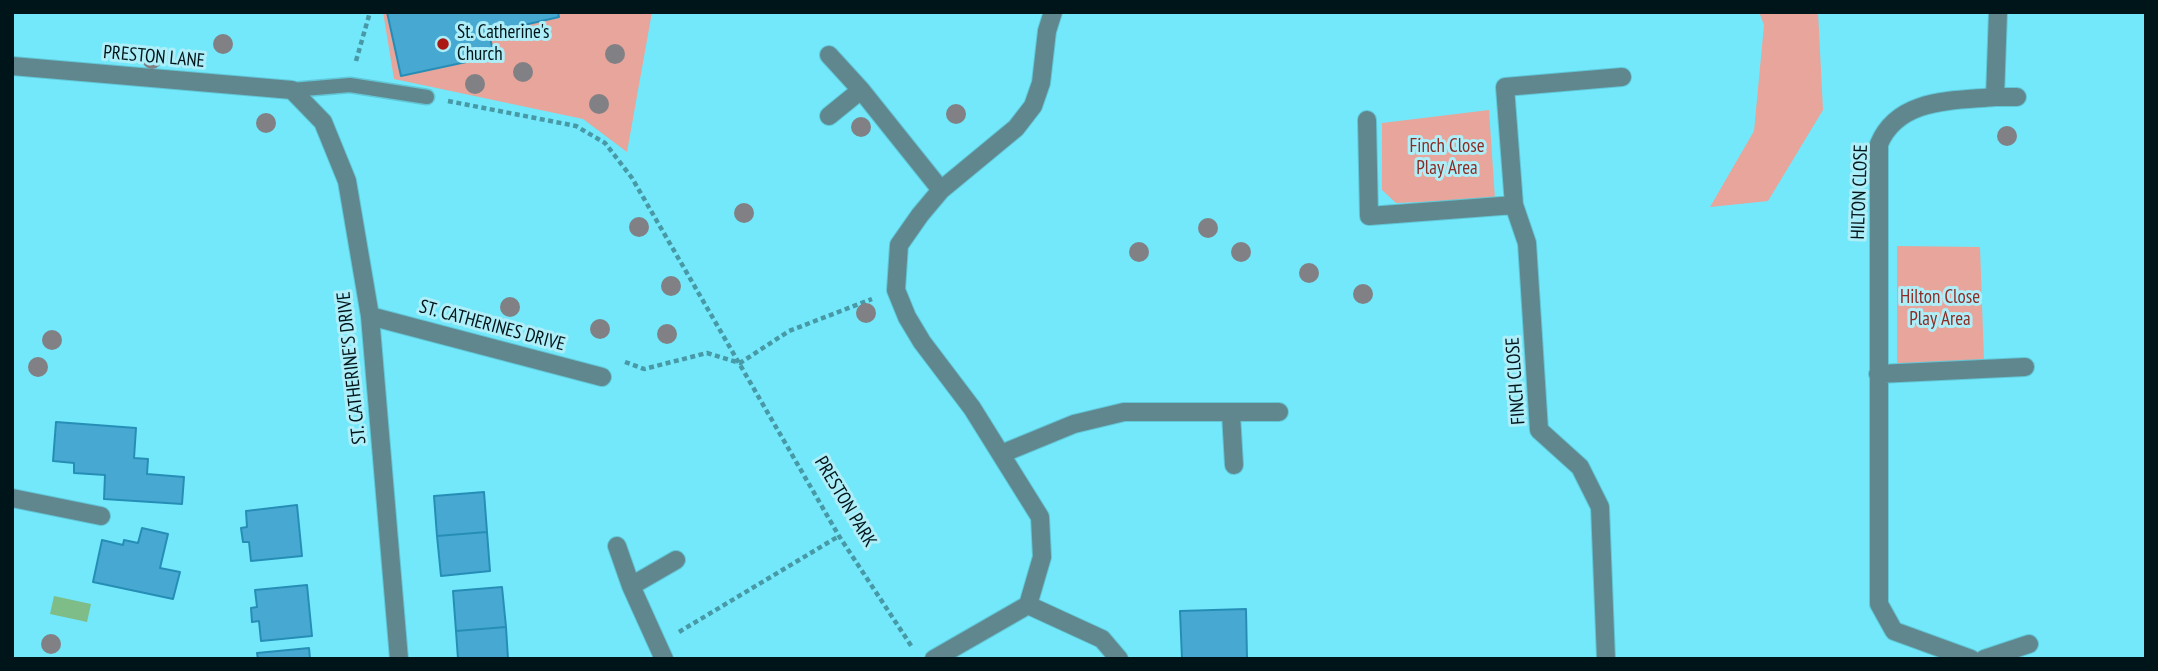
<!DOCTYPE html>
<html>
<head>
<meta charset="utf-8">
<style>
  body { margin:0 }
  #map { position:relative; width:2158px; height:671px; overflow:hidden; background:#73e8fa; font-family:"PT Sans Narrow",sans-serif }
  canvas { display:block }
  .frame { position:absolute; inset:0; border:14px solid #001519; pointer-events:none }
</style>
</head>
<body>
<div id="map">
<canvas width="2158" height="671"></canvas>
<div class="frame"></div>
</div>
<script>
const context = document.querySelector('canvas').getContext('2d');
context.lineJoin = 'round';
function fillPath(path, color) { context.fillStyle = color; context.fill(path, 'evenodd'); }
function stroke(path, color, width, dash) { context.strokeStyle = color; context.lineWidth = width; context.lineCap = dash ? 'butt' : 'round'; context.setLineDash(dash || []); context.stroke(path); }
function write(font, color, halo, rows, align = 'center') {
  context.font = font + ' "PT Sans Narrow",sans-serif'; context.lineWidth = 6; context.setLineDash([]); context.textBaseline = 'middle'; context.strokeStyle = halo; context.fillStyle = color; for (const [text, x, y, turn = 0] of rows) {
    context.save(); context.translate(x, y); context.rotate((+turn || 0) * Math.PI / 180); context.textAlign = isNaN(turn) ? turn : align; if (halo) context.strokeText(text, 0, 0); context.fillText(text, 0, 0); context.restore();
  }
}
fillPath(new Path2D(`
  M383,12H652L627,152L583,119L394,79Z
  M1759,12H1818L1823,110L1768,201L1710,207L1754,131L1764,25Z
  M1489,110L1495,199L1396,203L1382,190V123Z
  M1897,246L1980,247L1984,361L1897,365Z`), '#e7a59b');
fillPath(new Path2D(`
  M54,596L91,604L87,622L50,614Z`), '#7ebd88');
const building = new Path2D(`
  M387,12H558L559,17L489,33L494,56L401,76Z
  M56,422L136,428L134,458L148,459L147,474L184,477L182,504L104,499L105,475L74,473V463L53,461Z
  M484,492L487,532L437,536L434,496Z
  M297,505L302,556L251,561L249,542H243L241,528L247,527L246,511Z
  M142,528L168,534L160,568L180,572L173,599L93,582L102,540L123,545L124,540L138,543Z
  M487,532L490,571L441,576L437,536Z
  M307,585L312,636L261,641L259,621L252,622L251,608L257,607L255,590Z
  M502,587L506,627L456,631L453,591Z
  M1246,609L1247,659H1182L1180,611Z
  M506,627L508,659H458L456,631Z
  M309,648L310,659H258L257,653Z`);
fillPath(building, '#47a9d1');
stroke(building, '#268eb6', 2);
const service = new Path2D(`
  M292,90L350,85L427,97`);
const minor = new Path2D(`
  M829,55L861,90L941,190
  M12,66L292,90L323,122L347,181L370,316L399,659
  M1995,97H2017
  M829,116L861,90
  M1367,120L1369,216L1514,205
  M370,316L602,377
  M1878,374L2025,367
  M1231,414L1234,465
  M1001,454L1074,424L1124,412H1279
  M12,498L101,516
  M617,546L631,586L664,659
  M631,586L676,560
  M1028,605L1102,639L1119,659
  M934,659L1028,605L1042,557L1040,517L972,408L922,342L907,317L896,290L899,245L920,215L941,190L1016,128L1033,106L1041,83L1047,31L1053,12
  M1606,659L1600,507L1580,467L1539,430L1527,243L1514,205L1505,87L1622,77
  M1971,659L1894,631L1879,604V144C1898,98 1952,101 1995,97L1998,12
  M1984,659L2029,644`);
stroke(service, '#61c6d6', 17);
stroke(minor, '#61c6d6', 20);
stroke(new Path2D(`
  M356,61L370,12
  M448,101L576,126L605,143L632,178L839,536L912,647
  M625,362L644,369L707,353L740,363L789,331L872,299
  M679,632L839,536`), '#4899a6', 4.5, [5, 3.5]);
stroke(service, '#60878e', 14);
stroke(minor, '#60878e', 18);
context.fillStyle = '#818185';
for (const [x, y] of [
  [223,44],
  [615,54],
  [152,59],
  [523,72],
  [475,84],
  [599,104],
  [956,114],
  [266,123],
  [861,127],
  [2007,136],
  [744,213],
  [639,227],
  [1208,228],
  [1139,252],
  [1241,252],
  [1309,273],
  [671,286],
  [1363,294],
  [510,307],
  [866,313],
  [600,329],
  [667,334],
  [52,340],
  [38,367],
  [51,644]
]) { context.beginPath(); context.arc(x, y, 10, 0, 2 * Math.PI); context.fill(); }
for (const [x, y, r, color] of [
  [443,44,7,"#ab1914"]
]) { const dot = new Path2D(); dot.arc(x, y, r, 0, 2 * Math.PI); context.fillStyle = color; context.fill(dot); stroke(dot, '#aeeef8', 2.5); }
write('19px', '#001519', '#aeeef8', [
  ["St. Catherine's",457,33],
  ["Church",457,55]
], 'left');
write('19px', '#001519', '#aeeef8', [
  ["PRESTON LANE",154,57,5],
  ["HILTON CLOSE",1860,192,-88],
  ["ST. CATHERINES DRIVE",492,326,15],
  ["ST. CATHERINE'S DRIVE",352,368,-96],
  ["FINCH CLOSE",1516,381,-94],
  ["PRESTON PARK",845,502,59]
]);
write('19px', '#8c2d25', '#aeeef8', [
  ["Finch Close",1447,147],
  ["Play Area",1447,169],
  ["Hilton Close",1940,298],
  ["Play Area",1940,320]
]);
</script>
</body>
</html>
